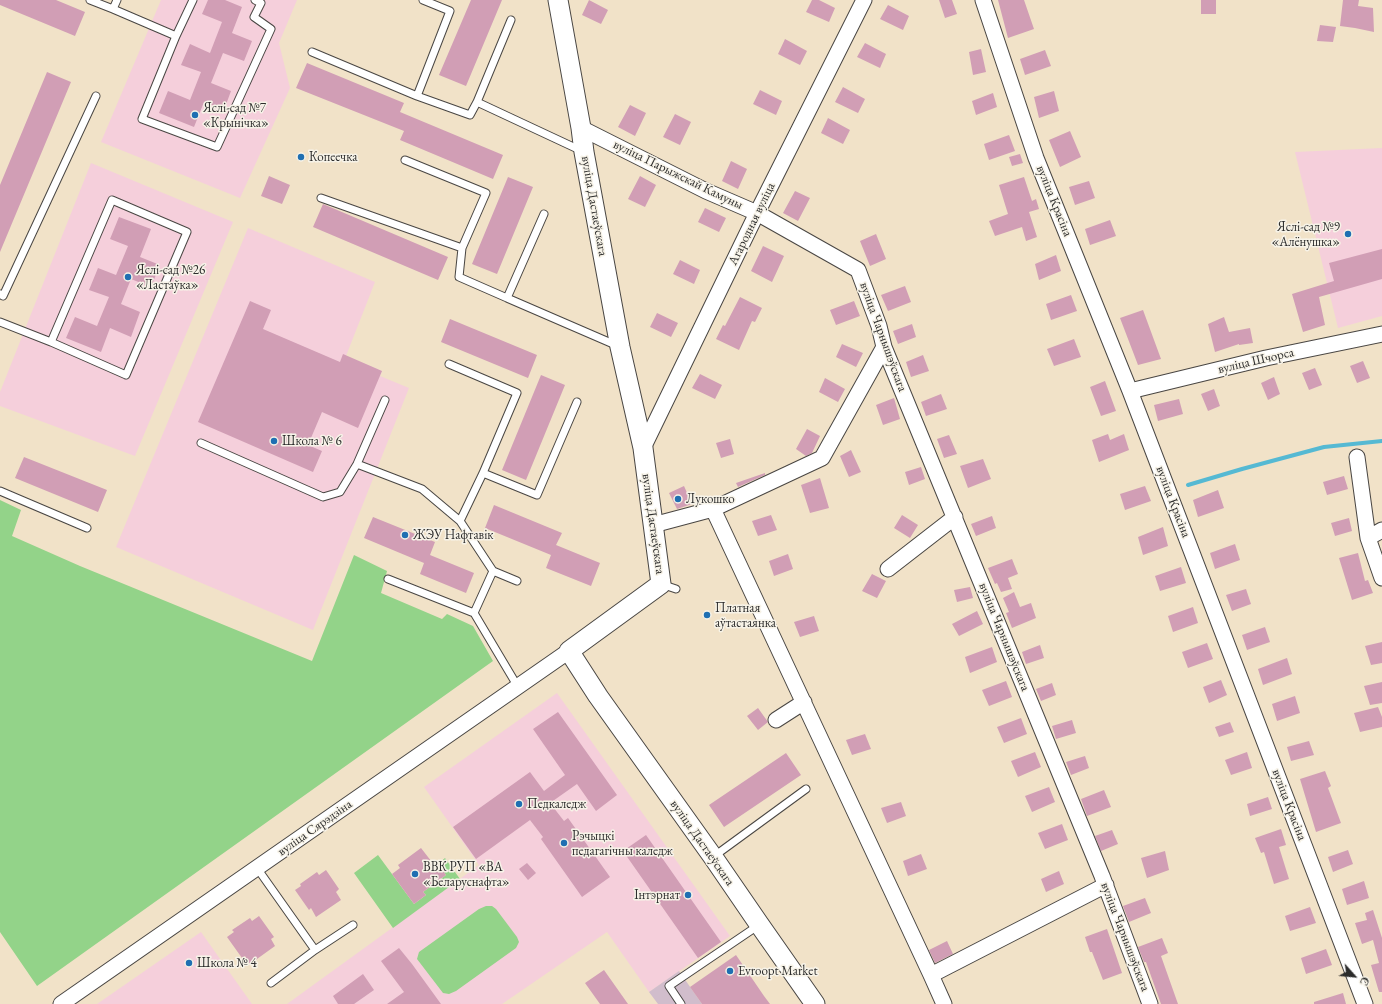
<!DOCTYPE html>
<html>
<head>
<meta charset="utf-8">
<style>
  body { margin:0 }
  #map { position:relative; width:1382px; height:1004px; overflow:hidden; background:#f1e2c8; font-family:"EB Garamond",serif }
  canvas { display:block }
  .north { position:absolute; left:1334px; top:956px; width:40px; height:40px; -webkit-text-stroke:3px #f7f3e8; paint-order:stroke; rotate:117deg; font-size:11px; font-weight:700; line-height:16px; text-align:center; color:#2b2b2b }
  .north::after { content:''; display:block; margin:auto; width:14px; height:18px; background:#2b2b2b; clip-path:polygon(50% 0,100% 100%,50% 72%,0 100%) }
</style>
</head>
<body>
<div id="map">
<canvas width="1382" height="1004"></canvas>
<div class="north">С</div>
</div>
<script>
const context = document.querySelector('canvas').getContext('2d');
context.lineJoin = 'round';
function fillPath(path, color) { context.fillStyle = color; context.fill(path, 'evenodd'); }
function stroke(path, color, width, dash) { context.strokeStyle = color; context.lineWidth = width; context.lineCap = dash ? 'butt' : 'round'; context.setLineDash(dash || []); context.stroke(path); }
function write(font, color, halo, rows, align = 'center') {
  context.font = font + ' "EB Garamond",serif'; context.lineWidth = 3; context.setLineDash([]); context.textBaseline = 'middle'; context.strokeStyle = halo; context.fillStyle = color; for (const [text, x, y, turn = 0] of rows) {
    context.save(); context.translate(x, y); context.rotate((+turn || 0) * Math.PI / 180); context.textAlign = isNaN(turn) ? turn : align; if (halo) context.strokeText(text, 0, 0); context.fillText(text, 0, 0); context.restore();
  }
}
fillPath(new Path2D(`
  M161,0H297L279,43L290,88L240,198L101,142Z
  M1382,148V316L1338,328L1295,152Z
  M91,163L233,222L135,456L0,406V392Z
  M248,228L375,282L346,356L382,371L380,376L409,388L313,630L116,547Z
  M557,693L730,936L649,992L607,932L502,1004H287L479,865L424,787Z
  M201,932L252,1004H97Z`), '#f5cfdb');
fillPath(new Path2D(`
  M679,971L702,1004H658L649,992Z`), '#d1bdcc');
fillPath(new Path2D(`
  M0,500L21,510L12,536L80,566L312,661L354,555L387,571L381,593L442,619L447,614L473,626L493,661L37,986L0,932Z
  M378,855L414,904L426,895L423,892L446,875L438,864L445,858L460,879L393,928L354,873Z
  M486,906H492L496,909L517,937L519,942L516,948L456,991L449,994L443,993L417,959L419,952L479,909Z`), '#93d389');
stroke(new Path2D(`
  M1188,485L1242,469L1324,447L1382,441`), '#55b9d3', 4);
fillPath(new Path2D(`
  M0,0H56L85,12L75,36L0,5Z
  M208,0H225L242,7L232,33L252,41L244,61L223,53L211,83L231,91L224,110L204,102L194,127L159,113L168,91L190,100L201,72L181,65L190,44L210,53L222,22L202,14Z
  M471,0H502L466,86L439,75Z
  M589,0L608,10L601,24L582,15Z
  M812,0H819L835,8L829,22L806,12Z
  M939,0H952L957,14L945,18Z
  M998,0H1024L1034,29L1008,38Z
  M1201,0H1216V14H1201Z
  M1343,0H1359L1358,6L1373,8L1374,32L1355,28L1340,26Z
  M888,5L909,16L903,30L880,19Z
  M1320,25L1336,27L1333,42L1317,41Z
  M785,39L807,51L800,65L778,54Z
  M865,43L886,54L880,68L857,57Z
  M981,49L986,72L973,75L969,52Z
  M1045,50L1051,66L1025,75L1020,59Z
  M307,63L404,103L400,112L503,155L493,179L400,140L404,131L296,88Z
  M47,72L71,82L0,252V185Z
  M843,87L865,99L858,113L835,102Z
  M760,90L782,101L776,115L753,104Z
  M1054,91L1059,111L1039,118L1034,97Z
  M993,93L997,107L976,115L972,101Z
  M630,105L646,113L635,136L618,127Z
  M675,114L691,122L680,145L663,137Z
  M828,118L850,130L843,144L821,133Z
  M1070,131L1081,157L1060,167L1049,140Z
  M1009,135L1015,151L989,160L984,144Z
  M1020,154L1023,163L1012,166L1009,157Z
  M731,161L747,169L738,189L722,181Z
  M269,176L290,185L282,204L261,196Z
  M640,176L656,185L645,207L628,199Z
  M508,177L533,187L497,274L472,264Z
  M1024,177L1032,201L1036,199L1039,209L1029,212L1037,237L1026,241L1022,227L995,236L989,221L1008,214L999,185Z
  M1089,181L1095,198L1075,205L1069,187Z
  M795,191L810,198L798,221L783,213Z
  M323,204L448,257L438,280L313,227Z
  M705,208L726,218L719,232L698,222Z
  M119,217L151,229L140,257L160,265L151,287L131,279L121,304L140,312L131,337L110,328L101,352L66,338L75,317L97,326L109,297L89,290L98,268L116,275L128,246L110,239Z
  M1110,220L1116,236L1090,245L1085,229Z
  M876,234L886,259L870,266L860,241Z
  M763,246L784,256L772,282L751,271Z
  M1382,249V279L1319,297L1325,325L1303,332L1292,294L1334,281L1329,263Z
  M1056,255L1061,271L1039,280L1035,264Z
  M680,260L700,270L694,284L673,274Z
  M905,286L911,302L888,311L881,295Z
  M1071,295L1077,311L1051,320L1046,304Z
  M740,297L762,308L755,322L752,321L739,350L716,339L723,325L725,326Z
  M250,301L271,310L263,329L340,362L343,354L382,371L358,428L322,412L308,445L322,451L313,472L198,422Z
  M854,301L860,316L836,325L830,310Z
  M1143,310L1161,359L1138,365L1120,318Z
  M657,313L678,323L671,337L650,327Z
  M1224,317L1229,332L1250,328L1253,343L1239,345V344L1215,352L1208,324Z
  M450,319L537,355L528,378L441,342Z
  M912,324L916,337L898,344L893,331Z
  M1074,339L1081,357L1054,366L1047,349Z
  M842,344L863,353L856,367L836,357Z
  M923,355L929,371L911,377L906,362Z
  M1363,361L1370,378L1357,383L1350,366Z
  M1315,368L1322,385L1309,390L1302,373Z
  M700,374L722,385L715,399L692,388Z
  M541,375L565,385L526,480L502,470Z
  M1274,377L1280,394L1268,400L1261,383Z
  M825,378L845,389L838,402L819,392Z
  M1105,381L1116,411L1101,416L1090,387Z
  M1214,389L1220,406L1208,411L1201,394Z
  M941,394L947,409L926,416L921,402Z
  M894,398L900,419L883,425L876,405Z
  M1179,399L1183,414L1158,421L1154,405Z
  M807,429L820,436L812,453L806,456L796,449Z
  M1108,434L1110,440L1124,434L1129,450L1099,462L1092,440Z
  M949,435L957,454L944,458L937,439Z
  M730,439L734,454L721,458L716,443Z
  M851,450L861,472L849,477L840,456Z
  M24,457L107,490L98,512L15,478Z
  M983,459L991,479L968,488L960,466Z
  M921,467L925,479L909,485L905,472Z
  M765,473V475L738,487L736,483Z
  M1344,476L1348,489L1327,495L1323,482Z
  M820,478L829,508L810,513L801,485Z
  M684,486L692,504L677,509L669,493Z
  M1145,486L1151,501L1125,510L1120,494Z
  M1218,490L1224,508L1198,517L1193,500Z
  M494,505L562,533L556,545L600,563L591,586L546,568L551,555L485,528Z
  M771,515L777,530L758,536L752,521Z
  M902,515L918,525L910,538L894,528Z
  M992,516L996,528L976,536L971,524Z
  M373,517L435,542L430,555L474,573L466,593L420,574L424,563L364,538Z
  M1349,518L1352,531L1335,536L1331,523Z
  M1163,527L1168,546L1143,555L1138,537Z
  M1235,544L1240,560L1215,569L1210,553Z
  M1358,553L1365,581L1368,580L1373,593L1352,600L1339,558Z
  M788,554L793,569L774,576L769,561Z
  M1012,559L1018,574L1008,578L1012,589L1001,592L997,583L995,584L988,568Z
  M1181,567L1186,583L1160,591L1155,576Z
  M872,574L886,581L877,598L862,591Z
  M970,587L973,598L957,602L954,590Z
  M1246,589L1251,604L1232,611L1226,595Z
  M1014,592L1020,607L1031,603L1036,618L1012,628L1006,613L1009,612L1003,598Z
  M1193,607L1198,623L1173,632L1168,616Z
  M977,611L983,624L959,636L952,624Z
  M814,616L819,631L800,637L794,622Z
  M1265,627L1270,642L1247,650L1242,635Z
  M1382,642V663L1371,665L1365,646Z
  M1207,643L1213,659L1188,668L1182,652Z
  M1040,645L1044,658L1026,664L1022,652Z
  M992,647L997,662L970,673L965,657Z
  M1287,658L1292,674L1263,685L1258,669Z
  M1221,680L1227,695L1209,703L1203,687Z
  M1006,681L1012,697L989,706L982,690Z
  M1382,682V703L1370,705L1364,686Z
  M1052,683L1056,695L1041,701L1036,689Z
  M1295,696L1300,713L1277,721L1272,704Z
  M1378,707L1382,717V727L1360,732L1354,713Z
  M758,708L768,722L758,730L747,716Z
  M558,712L617,795L596,811L577,784L550,803L564,821L568,818L610,877L582,897L541,839L543,837L530,820L476,859L453,827L530,772L544,791L565,775L533,729Z
  M1021,718L1027,734L1004,743L997,727Z
  M1072,720L1076,733L1056,739L1052,726Z
  M1230,722L1234,732L1219,737L1215,727Z
  M865,734L871,749L852,755L846,740Z
  M1309,741L1314,755L1291,761L1287,747Z
  M1035,752L1041,767L1018,777L1011,761Z
  M1247,752L1252,768L1231,775L1225,760Z
  M786,753L801,775L724,827L709,805Z
  M1085,756L1089,768L1071,775L1066,762Z
  M1325,771L1331,786L1328,788L1341,823L1316,832L1300,779Z
  M1049,787L1055,802L1032,812L1025,796Z
  M1104,790L1111,807L1087,816L1081,799Z
  M1268,797L1272,809L1250,816L1247,804Z
  M901,802L906,816L887,823L881,808Z
  M1062,824L1068,840L1045,849L1038,833Z
  M1281,829L1286,845L1279,847L1289,879L1274,884L1264,852L1261,853L1255,838Z
  M1112,830L1118,844L1101,851L1095,836Z
  M646,835L721,942L698,958L623,851Z
  M421,848L435,866L438,864L446,875L423,892L426,895L414,904L392,874L400,868L398,865Z
  M1348,850L1353,864L1333,872L1328,857Z
  M1165,851L1169,870L1147,878L1141,858Z
  M921,854L927,869L908,876L903,861Z
  M527,863L536,873L528,880L519,869Z
  M326,870L339,889L336,892L341,900L316,917L311,908L309,910L295,890L301,886L300,884L317,872L319,875Z
  M1059,871L1064,884L1046,892L1041,879Z
  M1364,881L1369,898L1347,905L1342,889Z
  M1145,898L1151,913L1129,922L1123,906Z
  M1310,907L1316,923L1290,931L1285,916Z
  M1373,910L1382,938V992H1379L1371,965L1379,963L1373,940L1362,944L1355,923L1367,920L1365,913Z
  M259,916L274,937L271,939L275,946L250,964L245,956L242,958L227,937L234,932L232,930L250,918L252,921Z
  M1107,929L1122,973L1103,980L1092,952H1090L1085,937Z
  M1162,938L1168,953L1161,956L1178,1004H1161L1146,962H1144L1138,947Z
  M947,941L953,954L935,963L929,950Z
  M399,948L412,964L441,1004H387L404,992L381,961Z
  M1326,949L1332,965L1306,974L1301,958Z
  M736,955L764,996L770,1004H702L690,987Z
  M604,970L628,1004H600L585,983Z
  M363,974L374,990L354,1004H338L333,996Z
  M1343,993L1346,1004H1314V1002Z`), '#d19eb5');
const service = new Path2D(`
  M90,0L113,9L117,0
  M193,0L176,36L142,119L217,147L271,29L254,17L261,3L255,0
  M423,0L450,11L417,96L470,115L477,102
  M113,9L176,36
  M511,20L477,102L582,151
  M312,52L417,96
  M405,160L486,193L462,248L459,277L507,298
  M321,198L462,248
  M112,200L187,232L126,375L51,342Z
  M544,214L507,298L618,346
  M0,294L3,296L96,96
  M0,322L51,342
  M449,364L517,393L483,473L460,521
  M201,443L323,497L340,492L357,464L385,400
  M357,464L422,489L460,521L493,571L474,613
  M483,473L537,495L577,402
  M0,491L87,528
  M493,571L517,581
  M388,579L474,613L518,687
  M661,584L676,589
  M713,857L806,789
  M257,868L315,950L353,925
  M271,983L315,950
  M681,1004L669,986L759,925`);
const minor = new Path2D(`
  M983,0L1036,158L1130,391L1365,1004
  M581,128L706,191L757,213L858,270L879,326L884,347L1102,876L1150,1004
  M1130,391L1266,358L1382,334
  M643,448L757,213L864,0
  M1357,457L1368,538L1382,578
  M713,509L931,975L944,1004
  M653,525L713,509L822,458L884,347
  M1368,538L1382,530
  M888,569L955,517
  M776,720L804,702
  M931,975L1106,885
  M61,1004L569,651`);
const tertiary = new Path2D(`
  M558,0L581,128L584,152L620,347L643,448L661,584L569,651L598,696L713,857L759,924L815,1004`);
stroke(service, '#494643', 9);
stroke(minor, '#494643', 17);
stroke(tertiary, '#494643', 21);
stroke(service, '#fff', 7);
stroke(minor, '#fff', 15);
stroke(tertiary, '#fff', 19);
for (const [x, y, r, color] of [
  [195,115,4,"#1f6fb2"],
  [301,157,4,"#1f6fb2"],
  [1348,234,4,"#1f6fb2"],
  [128,277,4,"#1f6fb2"],
  [274,441,4,"#1f6fb2"],
  [678,499,4,"#1f6fb2"],
  [405,535,4,"#1f6fb2"],
  [707,615,4,"#1f6fb2"],
  [519,804,4,"#1f6fb2"],
  [564,843,4,"#1f6fb2"],
  [415,874,4,"#1f6fb2"],
  [688,895,4,"#1f6fb2"],
  [189,963,4,"#1f6fb2"],
  [730,971,4,"#1f6fb2"]
]) { const dot = new Path2D(); dot.arc(x, y, r, 0, 2 * Math.PI); context.fillStyle = color; context.fill(dot); stroke(dot, '#f7f3e8', 1.5); }
write('13px', '#2b2b2b', '#f7f3e8', [
  ["Яслі-сад №7",203,108],
  ["«Крынічка»",203,123],
  ["Копеечка",309,157],
  ["Яслі-сад №9",1340,227,"right"],
  ["«Алёнушка»",1340,242,"right"],
  ["Яслі-сад №26",136,270],
  ["«Ластаўка»",136,285],
  ["Школа № 6",282,441],
  ["Лукошко",686,499],
  ["ЖЭУ Нафтавік",413,535],
  ["Платная",715,608],
  ["аўтастаянка",715,623],
  ["Педкаледж",527,804],
  ["Рэчыцкі",572,836],
  ["педагагічны каледж",572,851],
  ["ВВК РУП «ВА",423,867],
  ["«Беларуснафта»",423,882],
  ["Інтэрнат",680,895,"right"],
  ["Школа № 4",197,963],
  ["Evroopt Market",738,971]
], 'left');
write('13px', '#2b2b2b', '#f7f3e8', [
  ["вуліца Парыжскай Камуны",678,175,26],
  ["вуліца Красіна",1054,201,68],
  ["вуліца Дастаеўскага",594,206,80],
  ["Агародная вуліца",752,224,-64],
  ["вуліца Чарнышэўскага",883,337,70],
  ["вуліца Шчорса",1256,361,-13],
  ["вуліца Красіна",1173,502,69],
  ["вуліца Дастаеўскага",653,524,82],
  ["вуліца Чарнышэўскага",1004,637,68],
  ["вуліца Красіна",1289,805,69],
  ["вуліца Сярэдзіна",315,828,-35],
  ["вуліца Дастаеўскага",702,843,55],
  ["вуліца Чарнышэўскага",1125,937,69]
]);
</script>
</body>
</html>
